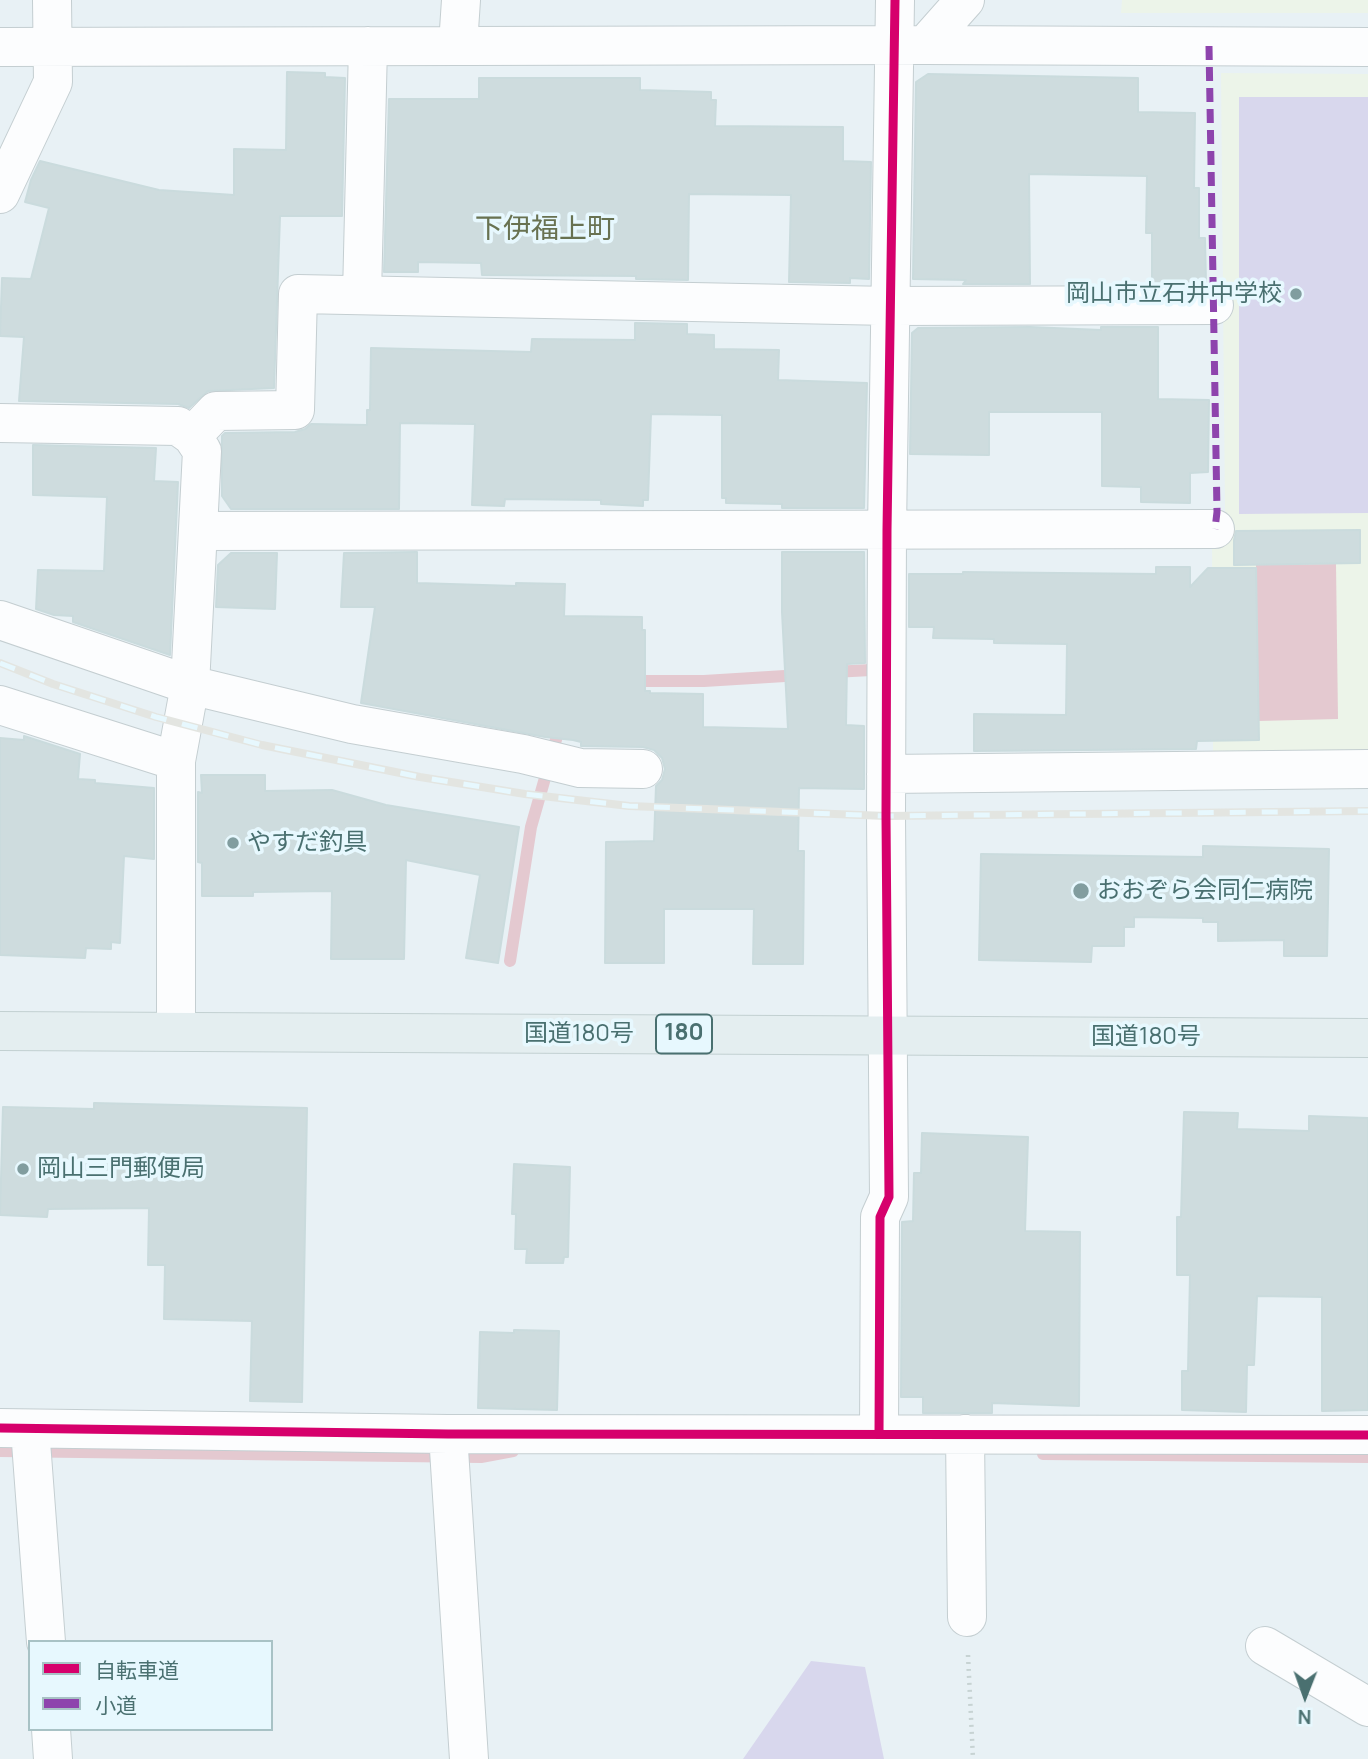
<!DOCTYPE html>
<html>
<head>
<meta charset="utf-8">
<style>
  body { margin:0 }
  #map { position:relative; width:1368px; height:1759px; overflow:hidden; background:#e8f1f5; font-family:Manrope,"Noto Sans JP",sans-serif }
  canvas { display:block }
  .legend { position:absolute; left:28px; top:1640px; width:245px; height:91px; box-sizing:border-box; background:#e7f8fe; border:2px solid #a8c2c5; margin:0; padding:9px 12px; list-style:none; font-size:21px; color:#4a7070 }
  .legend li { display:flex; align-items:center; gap:14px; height:35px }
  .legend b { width:35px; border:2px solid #a8c2c5 }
  .north { position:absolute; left:1270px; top:1661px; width:70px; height:70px; -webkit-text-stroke:5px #e7f8fe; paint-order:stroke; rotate:181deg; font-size:19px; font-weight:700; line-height:28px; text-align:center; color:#4a7070 }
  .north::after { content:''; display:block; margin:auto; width:24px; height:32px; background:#4a7070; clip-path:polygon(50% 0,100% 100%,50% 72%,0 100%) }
</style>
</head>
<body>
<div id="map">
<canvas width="1368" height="1759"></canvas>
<ul class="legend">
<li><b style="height:9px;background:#d6006c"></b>自転車道</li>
<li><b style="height:9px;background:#8e44ad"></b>小道</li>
</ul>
<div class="north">N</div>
</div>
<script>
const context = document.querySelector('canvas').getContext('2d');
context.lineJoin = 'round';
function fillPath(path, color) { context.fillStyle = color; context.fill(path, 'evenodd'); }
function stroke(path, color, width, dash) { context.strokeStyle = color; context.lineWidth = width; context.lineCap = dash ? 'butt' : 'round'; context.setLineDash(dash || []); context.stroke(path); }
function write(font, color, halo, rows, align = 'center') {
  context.font = font + ' Manrope,"Noto Sans JP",sans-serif'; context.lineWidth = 7; context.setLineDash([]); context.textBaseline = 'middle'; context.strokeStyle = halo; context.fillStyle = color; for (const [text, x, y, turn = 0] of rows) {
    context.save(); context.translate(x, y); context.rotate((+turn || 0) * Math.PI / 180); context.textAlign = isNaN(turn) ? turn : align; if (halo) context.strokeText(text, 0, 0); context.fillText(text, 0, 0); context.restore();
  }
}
fillPath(new Path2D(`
  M1122,0H1368V13H1121Z
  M1221,73L1368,74V750L1213,751L1212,542L1225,515Z`), '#ecf4e9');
fillPath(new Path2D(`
  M1239,97H1368V513L1239,514Z
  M811,1661L865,1667L884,1759H743Z`), '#d8d7ed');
fillPath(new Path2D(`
  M1336,564L1338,719L1258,721L1256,565Z`), '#e4c9d0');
stroke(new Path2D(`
  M833,672L871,670
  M630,681H704L801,675
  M510,961L531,827L561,722
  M0,1451L481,1457L513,1451
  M1043,1454L1368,1457`), '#e4c9d0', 12);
const building = new Path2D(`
  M287,72L325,73V77L345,78L342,216H280L274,388L208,391L189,408L178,404L19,401L24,337L0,336L2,278L31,279L49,208L25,202L31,180L40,161L159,190L234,195V149L286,150Z
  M928,74L1138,78V112L1195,113L1194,188H1199V238H1205L1206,283H1152V233H1146L1147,176L1029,174L1030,284H963L966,280L913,279L916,82Z
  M479,78H640V90L711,92V100H716L715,126L843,127V161L871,162L869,279L850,278V283L789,282L791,195L689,194L688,280L636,279V276L482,275L481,263L418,262V272H384L389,99H479Z
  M635,323L687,324V334L714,335V349L779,350L778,380L867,383L864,508H782V504L726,503V498H722V415L651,414L648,500H643V506L601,504V500L505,499L504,506L472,505L475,424L400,423L399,509H231L222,496V436L225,433L295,432L305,429L311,424L367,425V410H370L371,348L531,352L532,339L635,340Z
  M1030,327L1101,330V327H1158V399L1209,400L1208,472L1190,473V503L1141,502V487L1102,486V412H989V455L910,454L912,333L918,328Z
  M33,445L156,448L154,481L178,482L170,655L73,622V616L54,615L36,609L38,570L104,571L107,497L33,495Z
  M1360,530V563L1234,565V540L1236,531Z
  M417,552V583L516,586V583L565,584L564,616L642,617V630H645V691H650V693L703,694V727L788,729L782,612V552H864L865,663L847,664L846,725L864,726V789L799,788L798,851H804L803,964H753L754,909H664V963H605L606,842L654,841L656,786L662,780L665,769L662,758L654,750L643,747L583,746H581V742L573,740L545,737L361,703L375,607H341L344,553Z
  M231,553H277L275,609L216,607L218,565Z
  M1156,567H1190V587L1208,568H1256L1259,740L1197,741L1196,749L974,751V714L1066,715L1067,644L994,643V639L933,638L934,627H909V574H963V572L1156,574Z
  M24,736L80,754L78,779L95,780V783L154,788V859L124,856L120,943L111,942V949L86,948L85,958L0,955V738L24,740Z
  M201,775H265V791L332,790L386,805L519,827L498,963L466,958L480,875L406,860L404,959H331L332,891L253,892V896H202V863L198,862V792L202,793Z
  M1203,846L1329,849L1327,956H1284V940L1218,941V922H1203V918L1134,917V927H1124V946H1092L1091,962L979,960L981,854L1203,857Z
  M94,1103L307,1108L302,1402L250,1401L252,1321L164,1319L165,1265H148L149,1208L48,1209L47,1217L0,1215L3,1107L94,1109Z
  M1184,1112L1238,1113L1237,1129L1309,1131V1116L1368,1118V1410L1322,1411V1297L1257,1296L1254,1365H1247L1246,1412L1182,1410V1371H1188L1190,1275H1177V1217H1181Z
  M922,1133L1028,1137L1025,1231L1080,1232L1079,1406L992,1403V1413H923V1397H901L902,1222L913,1221L914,1173H921Z
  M514,1164L570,1167L568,1257H564L563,1263H526L527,1249H515L516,1214H512Z
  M514,1330L559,1331L557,1410L478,1408L480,1332L514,1333Z`);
fillPath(building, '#cedcde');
stroke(building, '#cadbdd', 2);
const minor = new Path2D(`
  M458,45L461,0
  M925,45L965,0
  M0,47L925,45L1368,47
  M0,194L53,82L52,0
  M362,295L368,46
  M0,423L178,426L192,436L202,451L190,685L176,761V1031
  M192,436L216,411L295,410L298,294L890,306L1214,305
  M198,531L1215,529
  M0,620L190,685L352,724L523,754L580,768L643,769
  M0,705L176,761
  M886,774L1368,769
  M0,1428L448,1434L1368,1435
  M30,1429L46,1642
  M448,1434L469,1759
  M879,1434L880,1217L889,1197L886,816L887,530L895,0
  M965,1434L967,1617
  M1265,1646L1368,1707
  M51,1729L53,1759`);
const trunk = new Path2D(`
  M0,1031L1368,1038`);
stroke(minor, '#c4ced1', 40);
stroke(trunk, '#c2d0d1', 40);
stroke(new Path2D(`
  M968,1655L973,1759`), '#c7d3d3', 4.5, [2, 5]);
stroke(minor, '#fcfdfe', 38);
stroke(trunk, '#e4eef0', 38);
const rail = new Path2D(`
  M0,663L53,684L156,717L262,745L420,777L525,794L629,806L886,816L1368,811`);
stroke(rail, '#e3e5e1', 8);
stroke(rail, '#e7f8fe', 5, [16]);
stroke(new Path2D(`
  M1209,46L1217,512L1215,529`), '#8e44ad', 7, [14, 7]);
stroke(new Path2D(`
  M0,1428L448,1434L1368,1435
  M879,1434L880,1217L889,1197L886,816L887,530L895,0`), '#d6006c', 9);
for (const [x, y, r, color] of [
  [1296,294,7,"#819d9f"],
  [233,843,7,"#819d9f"],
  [1081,891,9,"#819d9f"],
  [23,1169,7,"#819d9f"]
]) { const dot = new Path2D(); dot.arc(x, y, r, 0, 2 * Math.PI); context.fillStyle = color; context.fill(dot); stroke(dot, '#e7f8fe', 2.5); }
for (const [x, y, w] of [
  [684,1034,56]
]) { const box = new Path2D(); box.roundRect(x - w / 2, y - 19.5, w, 39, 5); context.fillStyle = '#e7f8fe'; context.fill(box); stroke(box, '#4a7070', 2); }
write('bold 23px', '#4a7070', null, [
  ["180",684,1034]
]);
write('24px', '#4a7070', '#e7f8fe', [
  ["岡山市立石井中学校",1282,294,"right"],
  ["やすだ釣具",247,843],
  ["おおぞら会同仁病院",1097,891],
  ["岡山三門郵便局",37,1169]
], 'left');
write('24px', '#4a7070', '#e7f8fe', [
  ["国道180号",579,1034],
  ["国道180号",1146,1037]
]);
write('28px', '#687251', '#e7f8fe', [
  ["下伊福上町",545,230]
]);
</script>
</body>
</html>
